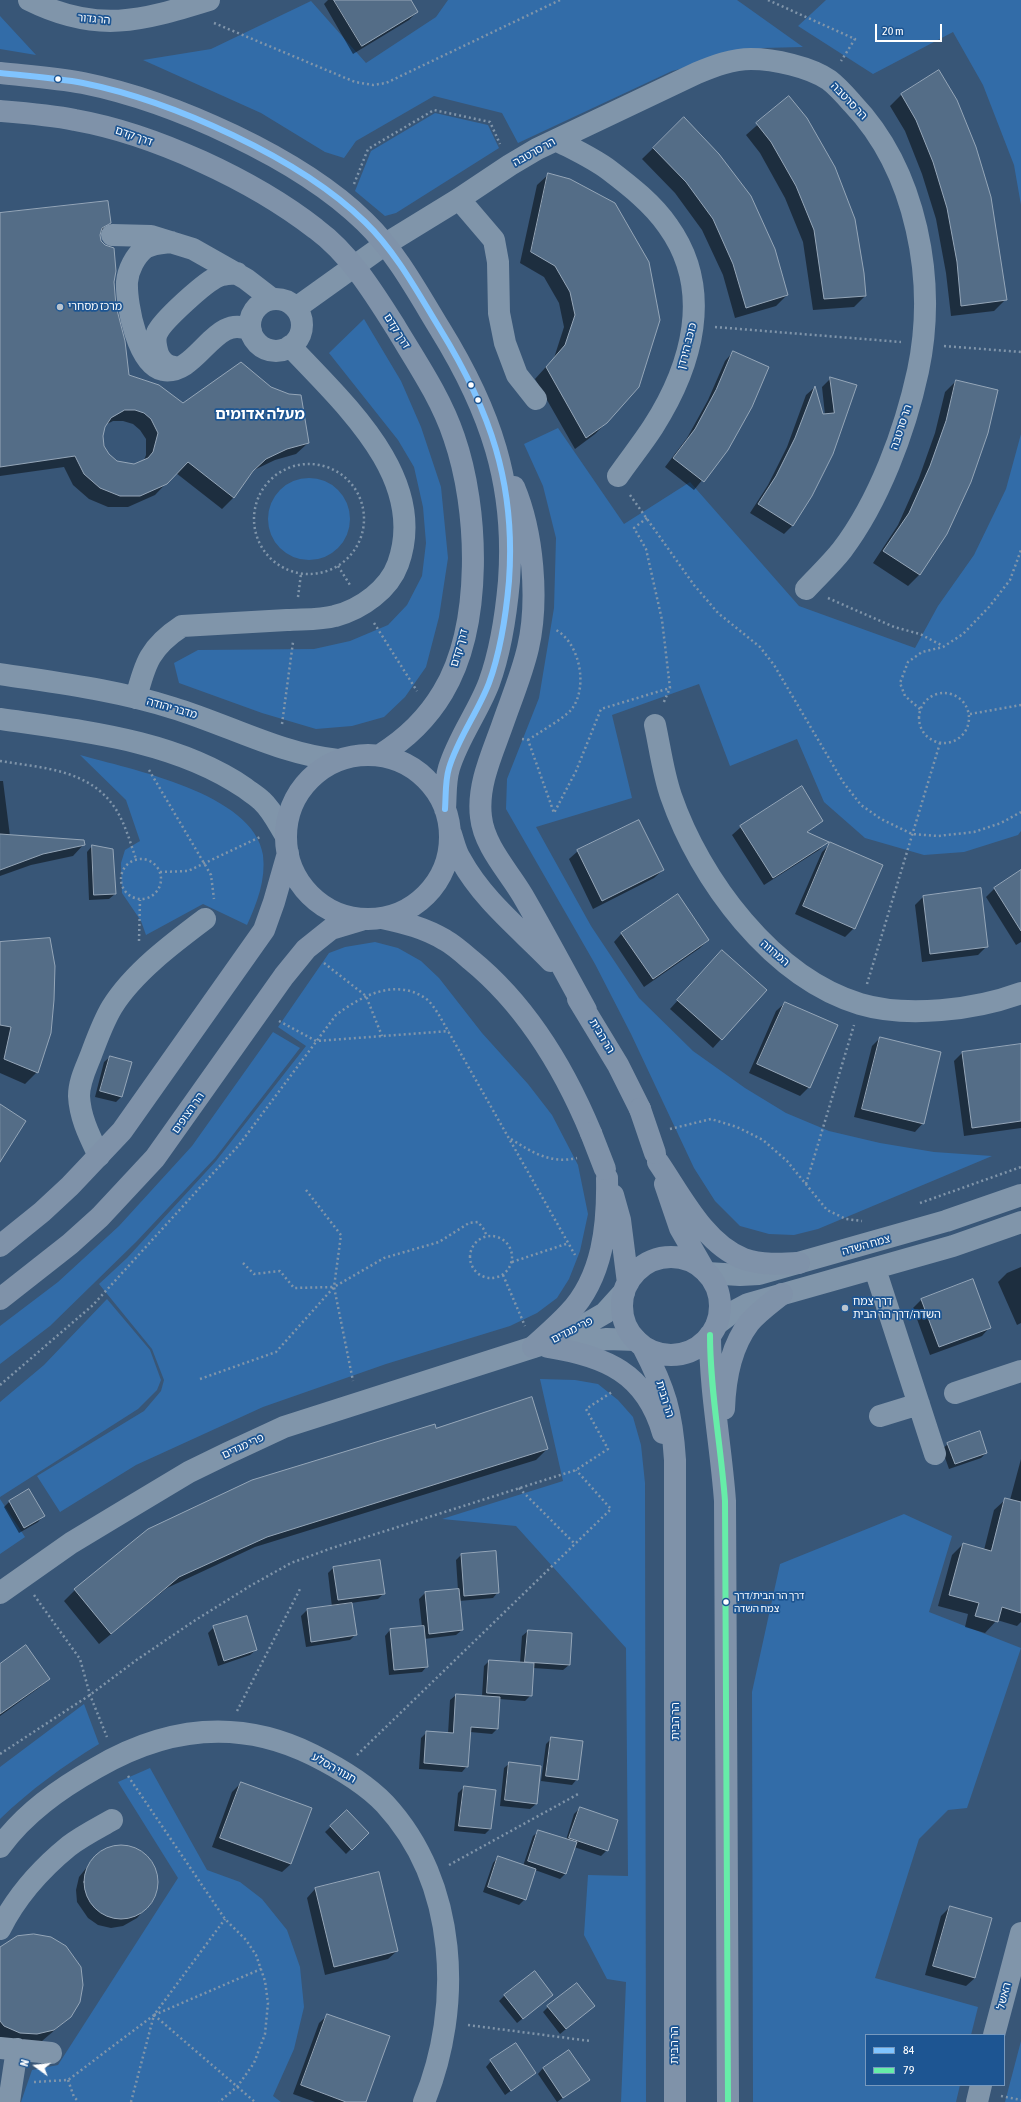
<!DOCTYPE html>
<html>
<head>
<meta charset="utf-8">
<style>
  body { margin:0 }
  #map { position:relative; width:1021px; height:2102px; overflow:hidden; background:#385677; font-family:"Asap Condensed",sans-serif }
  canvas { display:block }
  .legend { position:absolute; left:865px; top:2034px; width:140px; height:52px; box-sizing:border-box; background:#1d5592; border:1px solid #7799be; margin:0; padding:5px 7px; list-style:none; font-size:12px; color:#fff }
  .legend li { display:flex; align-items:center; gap:8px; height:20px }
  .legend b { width:20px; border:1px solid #7799be }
  .north { position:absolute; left:16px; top:2046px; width:40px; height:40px; -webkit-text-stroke:3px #1d5592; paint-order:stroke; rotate:285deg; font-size:11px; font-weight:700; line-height:16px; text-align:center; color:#fff }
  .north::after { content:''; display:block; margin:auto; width:14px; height:18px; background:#fff; clip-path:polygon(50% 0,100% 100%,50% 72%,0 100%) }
  .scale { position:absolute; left:875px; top:24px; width:67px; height:18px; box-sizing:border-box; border:2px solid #fff; border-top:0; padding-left:5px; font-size:12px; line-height:14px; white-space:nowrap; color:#fff; -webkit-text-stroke:3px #1d5592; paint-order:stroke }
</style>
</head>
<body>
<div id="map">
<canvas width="1021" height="2102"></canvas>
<ul class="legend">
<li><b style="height:5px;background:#80c4ff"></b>84</li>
<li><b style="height:5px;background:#66eda8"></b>79</li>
</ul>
<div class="north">N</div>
<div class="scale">20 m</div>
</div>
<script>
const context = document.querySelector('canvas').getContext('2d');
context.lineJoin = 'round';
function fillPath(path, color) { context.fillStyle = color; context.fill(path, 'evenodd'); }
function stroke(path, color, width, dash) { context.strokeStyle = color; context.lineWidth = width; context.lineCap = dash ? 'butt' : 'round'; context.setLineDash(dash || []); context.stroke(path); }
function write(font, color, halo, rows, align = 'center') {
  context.font = font + ' "Asap Condensed","Noto Sans Hebrew",sans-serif'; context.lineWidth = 3.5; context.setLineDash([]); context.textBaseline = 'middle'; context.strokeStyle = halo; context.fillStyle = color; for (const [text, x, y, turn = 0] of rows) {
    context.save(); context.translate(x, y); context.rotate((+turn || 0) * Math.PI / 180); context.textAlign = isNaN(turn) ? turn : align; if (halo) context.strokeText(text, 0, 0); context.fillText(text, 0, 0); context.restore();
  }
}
fillPath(new Path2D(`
  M448,0H737L803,47L762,48L672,71L518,143L502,113L434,96L356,141L344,158L325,152L261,113L143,60L211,49L311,1L366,63L436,17Z
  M826,0H1021V205L1014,165L983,85L953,32L873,74L798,26Z
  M0,16L36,55L0,49Z
  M435,113L488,125L499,148L396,213L385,216L355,191L371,151Z
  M364,319L401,381L421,427L441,487L448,558L439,617L426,667L405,697L384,717L352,726L316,729L262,713L179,683L174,663L198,650L314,649L350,641L388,625L407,605L422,576L426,543L423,507L414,467L398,440L329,353Z
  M558,428L624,524L690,482L799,606L915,648L938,606L974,555L1006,489L1021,434V831L1018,835L964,852L924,855L865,838L824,802L797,739L730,766L699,684L612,715L632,798L536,827L591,926L639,998L693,1051L745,1088L786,1113L829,1131L880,1143L934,1152L992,1156L818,1229L794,1235L769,1234L740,1226L715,1201L694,1168L631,1034L595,964L506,809L507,779L539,698L554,608L556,538L543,486L524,444Z
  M268 519a41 41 0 1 1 82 0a41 41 0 1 1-82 0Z
  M80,755C129,769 254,793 263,855C266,880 257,903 247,925L203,904L146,935L141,921L122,893L121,863L125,850L140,841L126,800Z
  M375,942L398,948L421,961L439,978L482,1033L528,1084L552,1115L578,1165L588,1214L580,1251L569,1279L557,1298L537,1313L510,1326L386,1364L263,1407L136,1465L60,1512L37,1476L144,1411L161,1391L164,1380L152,1349L99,1284L127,1258L216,1161L306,1046L278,1027L329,953L345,947Z
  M273,1032L300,1048L215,1158L136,1242L50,1326L0,1364V1326L58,1282L119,1226L192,1146Z
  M107,1299L150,1350L161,1380L157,1390L138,1409L0,1497V1402L44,1365Z
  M540,1379L575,1380L598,1384L618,1400L633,1417L641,1445L645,1483L646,2102H621L626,1982L607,1979L584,1935L588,1875L628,1876L626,1648L516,1526L442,1519L563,1481Z
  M0,1499L25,1537L0,1554Z
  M904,1514L952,1536L929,1612L1021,1648L967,1808L948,1810L919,1839L875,1978L978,2007L971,2035H866V2085H960L956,2102H753L752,1692L780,1564Z
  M84,1704L99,1744C63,1766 30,1790 0,1819V1767Z
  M150,1768L207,1870L240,1882L262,1899L287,1930L300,1967L304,2007L294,2049L273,2096L281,2102H21L32,2070L58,2065L178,1878L118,1782Z
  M1021,2041V2102H1005Z`), '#326ca8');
fillPath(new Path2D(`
  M328,0H410L417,12L409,20L353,54L324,4Z
  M939,72L1005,300L994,311L951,316L946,273L936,219L922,174L905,131L890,106L901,95Z
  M789,97L865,296L854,307L813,310L803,242L785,198L760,153L746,135Z
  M684,118L787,295L776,306L735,318L723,275L702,230L675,193L642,159Z
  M549,174L606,423L595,434L575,449L535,379L554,358L564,327L559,303L544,277L520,263L537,185Z
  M0,215L110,222L99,235L113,282L115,306L128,376L183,404L308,443L296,454L275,460L254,470L233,498L222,509L176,473L155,495L128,507H108L89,499L73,485L64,467L0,476ZM113,421H123L133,424L140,430L146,439V455L144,460L139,464L126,465L117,462L108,455L104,446L102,436L105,425Z
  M733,352L727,450L694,490L665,467L687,438L708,400L725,361Z
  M831,378L856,386L811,496L792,526L784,534L750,513L768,485L787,447L806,395L814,388L822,416L825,415L822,387Z
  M956,381L946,533L919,575L908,586L873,563L898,525L919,478L935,433L945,392Z
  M0,781H3L10,836L84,844L73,856L31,865L0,876Z
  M822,820L807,833L827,842L819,850L764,885L732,835L741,827Z
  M831,843L882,866L854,928L845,937L795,914L822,852Z
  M92,846L115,894L109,899L89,900L87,852Z
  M578,851L663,870L654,878L593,909L569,859Z
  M1021,871V942L1016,945L986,897L994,889Z
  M923,897L987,946L978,955L922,962L915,905Z
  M622,933L708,940L700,948L644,987L614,942Z
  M0,943L37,1072L25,1084L0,1073Z
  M714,960L765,990L713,1048L670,1009Z
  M785,1003L809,1087L800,1096L749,1073L776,1011Z
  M880,1038L923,1123L915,1132L854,1117L872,1046Z
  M1021,1045V1128L964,1136L954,1061L962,1053Z
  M110,1057L121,1097L116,1102L95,1097L104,1062Z
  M1021,1267V1323L1017,1325L998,1282L1007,1273Z
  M973,1281L990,1327L982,1336L930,1355L913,1308L921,1300Z
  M435,1429L547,1449L536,1460L255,1547L167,1588L99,1644L64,1601L75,1590Z
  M948,1444L986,1453L981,1458L949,1469L942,1449Z
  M1021,1459V1622L1017,1626L997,1620L985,1633L965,1627L968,1614L938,1606L952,1555L963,1544L984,1550L994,1510L1006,1499L1010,1500Z
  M28,1491L43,1516L38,1522L19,1533L4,1507L9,1502Z
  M461,1555L498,1592L493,1598L459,1601L462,1630L456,1635L424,1639L427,1666L422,1672L389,1675L385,1636L390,1630L422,1627L419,1599L425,1593L458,1590L456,1560Z
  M333,1568L384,1593L378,1599L351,1603L356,1634L350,1640L306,1647L301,1616L307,1610L332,1607L328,1573Z
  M214,1627L256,1650L250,1655L218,1666L208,1633Z
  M528,1631L569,1665L563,1670L533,1668L531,1695L525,1701L499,1699L497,1729L492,1734L470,1732L467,1766L462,1772L419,1769L421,1738L427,1732L448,1734L450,1700L456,1695L482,1696L484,1666L489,1661L520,1663L522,1636Z
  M0,1665L49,1679L40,1687L0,1716Z
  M551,1739L577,1779L572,1785L541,1781L546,1744Z
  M510,1763L536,1804L530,1809L500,1806L504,1768Z
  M241,1783L310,1808L291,1864L282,1872L212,1847L232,1792Z
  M464,1787L490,1829L485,1834L454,1831L458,1793Z
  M580,1808L607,1850L601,1856L574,1847L566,1873L560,1879L535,1870L525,1899L519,1905L483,1892L493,1863L498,1857L523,1866L533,1836L539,1831L566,1840L574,1814Z
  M347,1811L367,1833L346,1854L325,1832Z
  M125,1846L137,1849L147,1856L157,1874L158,1887L154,1899L137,1918L123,1926L111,1928L98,1925L88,1918L77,1902L76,1890L79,1877L95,1857L112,1847Z
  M315,1889L397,1951L388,1959L325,1975L307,1898Z
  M950,1907L975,1978L966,1986L925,1975L941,1916Z
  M0,1948L70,2017L42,2041L0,2040Z
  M505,1995L546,2000L517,2023L499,2001Z
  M548,2007L588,2011L560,2034L543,2012Z
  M328,2015L365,2102H315L293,2094L319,2023Z
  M491,2061L535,2073L505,2095L486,2067Z
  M543,2068L588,2080L557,2102L538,2074Z`), '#0007');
const building = new Path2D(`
  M334,0H411L418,12L362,46Z
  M939,70L957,100L976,147L991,197L1007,300L961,306L957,262L947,208L933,162L916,120L901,94Z
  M789,96L807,118L835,167L855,219L864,273L866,296L824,299L814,230L796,186L771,142L756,123Z
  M684,117L719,154L751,196L775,249L788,295L746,308L733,264L713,219L686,182L653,148Z
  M548,173L570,179L615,203L649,262L660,320L639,387L607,423L586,438L546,367L565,345L575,315L570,292L555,266L531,252Z
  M108,201L111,223L102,228L100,235L101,241L105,245L114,248L116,271L114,282L116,306L125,341L129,375L159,385L183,403L241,362L271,387L289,394L301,395L309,443L287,449L266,459L253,471L234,498L188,462L167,484L140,496H120L100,488L84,474L75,456L0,467V213ZM125,410H135L144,413L151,419L158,433L153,452L148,458L134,464L117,461L109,454L104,446L103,436L105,427L111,418Z
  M733,351L769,367L752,407L728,450L704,482L673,458L695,429L716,390Z
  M830,377L857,385L833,454L812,496L793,526L758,504L776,476L795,438L815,386L823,414L834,413Z
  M956,380L998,390L988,433L971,482L947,534L920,575L883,551L909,513L930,466L946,421Z
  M802,786L823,821L807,832L829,842L773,878L740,826Z
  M639,820L664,870L602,901L577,850Z
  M0,834L84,840L85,845L43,854L0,870Z
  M830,842L883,865L855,929L803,906Z
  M92,845L113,849L116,894L94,895Z
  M1021,870V931L994,888Z
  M981,888L988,947L930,954L923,896Z
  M678,894L709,940L653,979L621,933Z
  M50,938L55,966L54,1000L51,1033L38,1073L4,1059L11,1027L0,1025V942Z
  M722,950L767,990L722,1040L677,1000Z
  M785,1002L838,1025L810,1088L757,1064Z
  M880,1037L941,1052L924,1124L862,1109Z
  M1021,1044V1121L972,1128L962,1052Z
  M110,1056L132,1062L122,1097L100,1091Z
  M0,1104L26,1121L0,1162Z
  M973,1279L991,1328L939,1347L921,1299Z
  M532,1397L548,1449L267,1537L179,1577L111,1634L74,1589L148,1529L252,1480L435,1424L436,1428Z
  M980,1431L987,1453L955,1464L947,1443Z
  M29,1489L45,1516L24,1528L9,1501Z
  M1005,1498L1021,1502V1613L1002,1607L998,1622L975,1616L979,1603L949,1595L963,1543L991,1551Z
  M496,1551L499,1593L464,1596L461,1554Z
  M380,1560L385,1594L338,1600L333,1567Z
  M459,1589L463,1630L429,1634L425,1592Z
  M352,1603L357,1635L311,1642L307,1609Z
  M247,1616L257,1650L224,1661L213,1626Z
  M424,1626L428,1667L394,1670L390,1629Z
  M528,1630L572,1633L570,1665L525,1662Z
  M26,1645L50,1679L0,1714V1664Z
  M489,1660L534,1663L532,1696L487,1693Z
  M456,1694L500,1697L498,1729L471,1727L468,1767L424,1763L426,1731L453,1733Z
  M551,1737L583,1741L578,1780L546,1776Z
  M509,1762L541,1766L537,1804L505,1800Z
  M241,1782L312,1808L291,1864L220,1838Z
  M464,1786L496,1790L491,1829L459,1826Z
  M580,1807L618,1820L608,1851L569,1838Z
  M347,1810L369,1833L352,1850L330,1826Z
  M538,1830L577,1842L566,1874L528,1861Z
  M84 1882a37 37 0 1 1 74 0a37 37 0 1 1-74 0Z
  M498,1856L536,1869L526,1900L488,1887Z
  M379,1872L398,1951L334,1967L315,1888Z
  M950,1906L992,1918L975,1978L933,1966Z
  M34,1934L51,1937L66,1946L81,1967L83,1985L80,2002L71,2017L54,2030L37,2034L20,2033L4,2026L0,2021V1947L17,1936Z
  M535,1971L553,1995L523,2019L504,1995Z
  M577,1983L595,2006L566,2029L547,2006Z
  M327,2014L390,2036L366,2102H346L301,2085Z
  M516,2043L536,2073L511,2091L490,2060Z
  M569,2050L590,2080L563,2098L543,2068Z`);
fillPath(building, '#546d87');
stroke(building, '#95a6b8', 1);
stroke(new Path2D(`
  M768,0L855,39L841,61
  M214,23L355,82L373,85L386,83L560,0
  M354,184L368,149L434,110L490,122L500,144
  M715,327L901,342
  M944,346L1021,352
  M254 519a55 55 0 1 1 110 0a55 55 0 1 1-110 0Z
  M630,495L694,585L718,613L760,647L774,665L843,782L861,805L881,819L912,834L938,836L974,832L1001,823L1021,812
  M647,518L634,528L646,549L662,620L670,688L663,704
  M338,566L350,585
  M298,597L301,574
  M828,598L894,627L920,634L943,646
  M374,623L417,691
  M919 718a25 25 0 1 1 50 0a25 25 0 1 1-50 0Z
  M920,709L905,696L900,683L908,662L922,652L943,647L963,634L989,607L1010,580L1021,550
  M970,714L1021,705
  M282,724L293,642
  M522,739L528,740L554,813L576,771L601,709L670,688
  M528,740C538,733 563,719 571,710C589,688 580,641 554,629
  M0,761C42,768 89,769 115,808C125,823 130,842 136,859
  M149,770L211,875L214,899
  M121 879a20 20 0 1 1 40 0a20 20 0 1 1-40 0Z
  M160,872L188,871L260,837
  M139,941L140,900
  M324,963L366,996L382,1036
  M867,984L940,743
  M279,1021L316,1041L449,1031
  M670,1129L711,1119L737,1127L763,1140L787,1161L827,1210L846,1219L862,1221
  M511,1139C533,1153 551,1164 577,1158
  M806,1184L854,1025
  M306,1190L341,1235L334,1287L353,1381
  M920,1203L1021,1167
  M470 1257a21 21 0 1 1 42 0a21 21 0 1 1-42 0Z
  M512,1262L569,1243
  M243,1263L254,1274L280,1271L294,1288L333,1287
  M503,1275L525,1326
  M200,1379L276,1352L334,1287L384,1258L439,1242L469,1223L478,1222L483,1228L487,1236
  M0,1385L93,1305L194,1194L239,1145L336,1015C361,996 395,978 425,998C431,1002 435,1009 439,1015L575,1255
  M519,1488L575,1544
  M34,1595L80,1659L90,1695L107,1737
  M237,1711L300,1589
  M0,1754L90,1695L138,1659L194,1621L250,1586L291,1563L332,1548L576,1470L608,1449L586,1409L612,1392
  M357,1755L611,1509L576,1470
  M128,1776L225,1919L246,1940L256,1955L265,1981L268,2003L265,2034L254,2063L237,2087L219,2102
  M449,1865L580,1793
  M154,2015L255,2102
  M154,2015L261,1969
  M468,2025L590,2041
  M68,2080L74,2097L79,2102
  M34,2082L68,2080L154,2015L225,1919
  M1001,2096L1021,2100
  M131,2102L154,2015`), '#8095aa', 2.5, [2, 3]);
stroke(new Path2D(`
  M29,0C97,34 141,21 209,0
  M556,140C573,149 593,158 609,170C630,186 653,204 668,226C714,290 692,366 653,427C642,444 629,460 618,476
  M459,199L494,240L498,262L499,313L505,343L517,375L536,399
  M112,235L151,236L193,249L246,279L272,299
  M171,242C162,243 153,243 145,248C135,256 128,270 127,282C126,305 138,365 163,370C198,376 215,310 251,331
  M250 325a26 26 0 1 1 52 0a26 26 0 1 1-52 0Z
  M296,308L384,245L459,199L510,165L537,149L697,73C714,66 732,59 751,59C774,59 810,67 829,80C837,86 845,95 852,103C917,171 937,281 918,371C905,431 879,501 842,550C831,564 818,576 806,589
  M174,367C166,366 161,361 158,354C156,347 154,339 157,333C162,321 206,281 219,276C224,274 232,274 237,273
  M0,674C58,683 117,690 173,708C229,725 280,754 338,760
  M136,698C145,663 150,647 182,626C217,624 252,622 287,620C303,619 321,620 335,616C362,609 389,589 398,564C429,478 343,403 290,346
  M0,719C82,731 175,740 245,788C250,792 257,796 262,801C272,810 279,825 286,836
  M655,725C660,748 663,773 671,796C700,880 772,977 860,1004C907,1018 975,1010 1021,993
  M99,1156C90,1137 80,1118 79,1096C79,1081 86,1068 91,1055C97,1039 103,1022 112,1007C133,973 173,943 205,919
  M875,1269L935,1454
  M707,1273L740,1275L759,1274L946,1221L1021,1195
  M717,1324L733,1312L748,1304L953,1246L1021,1222
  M558,1345L607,1339L636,1340
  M955,1393L1021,1371
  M880,1416L919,1404
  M0,1593L71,1543L129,1508L189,1472L228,1453L284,1427L562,1338L605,1313L624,1292
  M0,1847C25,1813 59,1789 96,1768C166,1727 239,1718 313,1755C339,1768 365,1783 385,1804C458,1883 463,2007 424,2102
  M0,1929C16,1897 42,1868 69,1846C82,1836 98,1828 112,1820
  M994,2035L1021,1933
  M0,2048L51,2053
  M9,2102L17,2049
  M977,2102L981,2085`), '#8095aa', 22);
stroke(new Path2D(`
  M0,73C27,76 56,78 83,83C172,101 300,158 365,222C396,252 418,293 440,329C490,410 516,484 509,581C506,615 501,650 489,683C478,712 458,738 449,768C445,781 446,795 445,809
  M0,111C25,113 51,115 75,120C154,134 253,180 316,229C350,254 374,293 396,328C417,363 441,398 454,437C479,509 483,625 443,692C427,719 406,739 380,755
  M514,487C533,532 539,600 528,648C522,674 511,700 502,726C492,754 477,786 481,817C484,846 509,872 523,896C545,934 565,972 586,1010
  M286 837a82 82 0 1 1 164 0a82 82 0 1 1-164 0Z
  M451,834C454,843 456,853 461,860C483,900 520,929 551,961
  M382,918C405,923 425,928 445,940C454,945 463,953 471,960C526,1005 564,1068 591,1133
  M578,999L618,1065L640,1109
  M658,1162C680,1194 705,1245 744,1259C761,1265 781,1264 799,1263
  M665,1184L680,1228L703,1268
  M613,1195L620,1220L628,1283
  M0,1246L42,1212L70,1186L122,1131L264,930L274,902L288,853
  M622 1306a49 49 0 1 1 98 0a49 49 0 1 1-98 0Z
  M0,1299L70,1244L100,1217L155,1158L284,976L306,949L331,929L361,920
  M710,1335C710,1391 721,1446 725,1501L728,2102
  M533,1347C545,1336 558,1325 569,1313C603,1277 608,1225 607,1178
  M548,1347C605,1356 646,1373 663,1433
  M643,1347C665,1389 672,1413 675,1460V2102
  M724,1409C725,1379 730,1348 749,1323C758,1312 771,1303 782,1294`), '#7f92a9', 22);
stroke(new Path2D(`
  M640,1109L655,1153
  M591,1133L605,1169`), '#7f92a9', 22);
stroke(new Path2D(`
  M0,73C27,76 56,78 83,83C172,101 300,158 365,222C396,252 418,293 440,329C490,410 516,484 509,581C506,615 501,650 489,683C478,712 458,738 449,768C445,781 446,795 445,809`), '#80c4ff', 6);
stroke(new Path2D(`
  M710,1335C710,1391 721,1446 725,1501L728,2102`), '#66eda8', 6);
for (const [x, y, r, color] of [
  [58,79,3.5,"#fff"],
  [60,307,4,"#b9c4cf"],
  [471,385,3.5,"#fff"],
  [478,400,3.5,"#fff"],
  [845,1308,4,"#b9c4cf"],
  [726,1602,3.5,"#fff"]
]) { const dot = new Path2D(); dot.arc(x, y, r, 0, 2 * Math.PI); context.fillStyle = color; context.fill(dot); stroke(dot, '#1d5592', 1.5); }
write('10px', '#fff', '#1d5592', [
  ["דרך הר הבית/דרך",734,1596],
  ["צמח השדה",734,1609]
], 'left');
write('11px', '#fff', '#1d5592', [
  ["הר גדור",94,19,5],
  ["הר סרטבה",849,101,46],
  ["דרך קדם",134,136,19],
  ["הר סרטבה",534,152,-29],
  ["דרך קדם",397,331,58],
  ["כוכב הירדן",687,346,-75],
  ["הר סרטבה",901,427,-72],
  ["דרך קדם",459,648,-74],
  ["מדבר יהודה",172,708,16],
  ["המרווה",775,953,41],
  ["הר הבית",602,1036,59],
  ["הר הצופים",188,1113,-55],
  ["צמח השדה",866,1245,-16],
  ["פרי מגדים",572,1330,-27],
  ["הר הבית",665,1399,73],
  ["פרי מגדים",243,1446,-25],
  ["הר הבית",676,1721,-90],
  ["חגווי הסלע",334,1768,30],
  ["האשל",1004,1996,-75],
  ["הר הבית",675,2045,-90]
]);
write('11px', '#fff', '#1d5592', [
  ["מרכז מסחרי",68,307],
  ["דרך צמח",853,1302],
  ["השדה/דרך הר הבית",853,1315]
], 'left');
write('bold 15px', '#fff', '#1d5592', [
  ["מעלה אדומים",260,414]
]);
</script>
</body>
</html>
